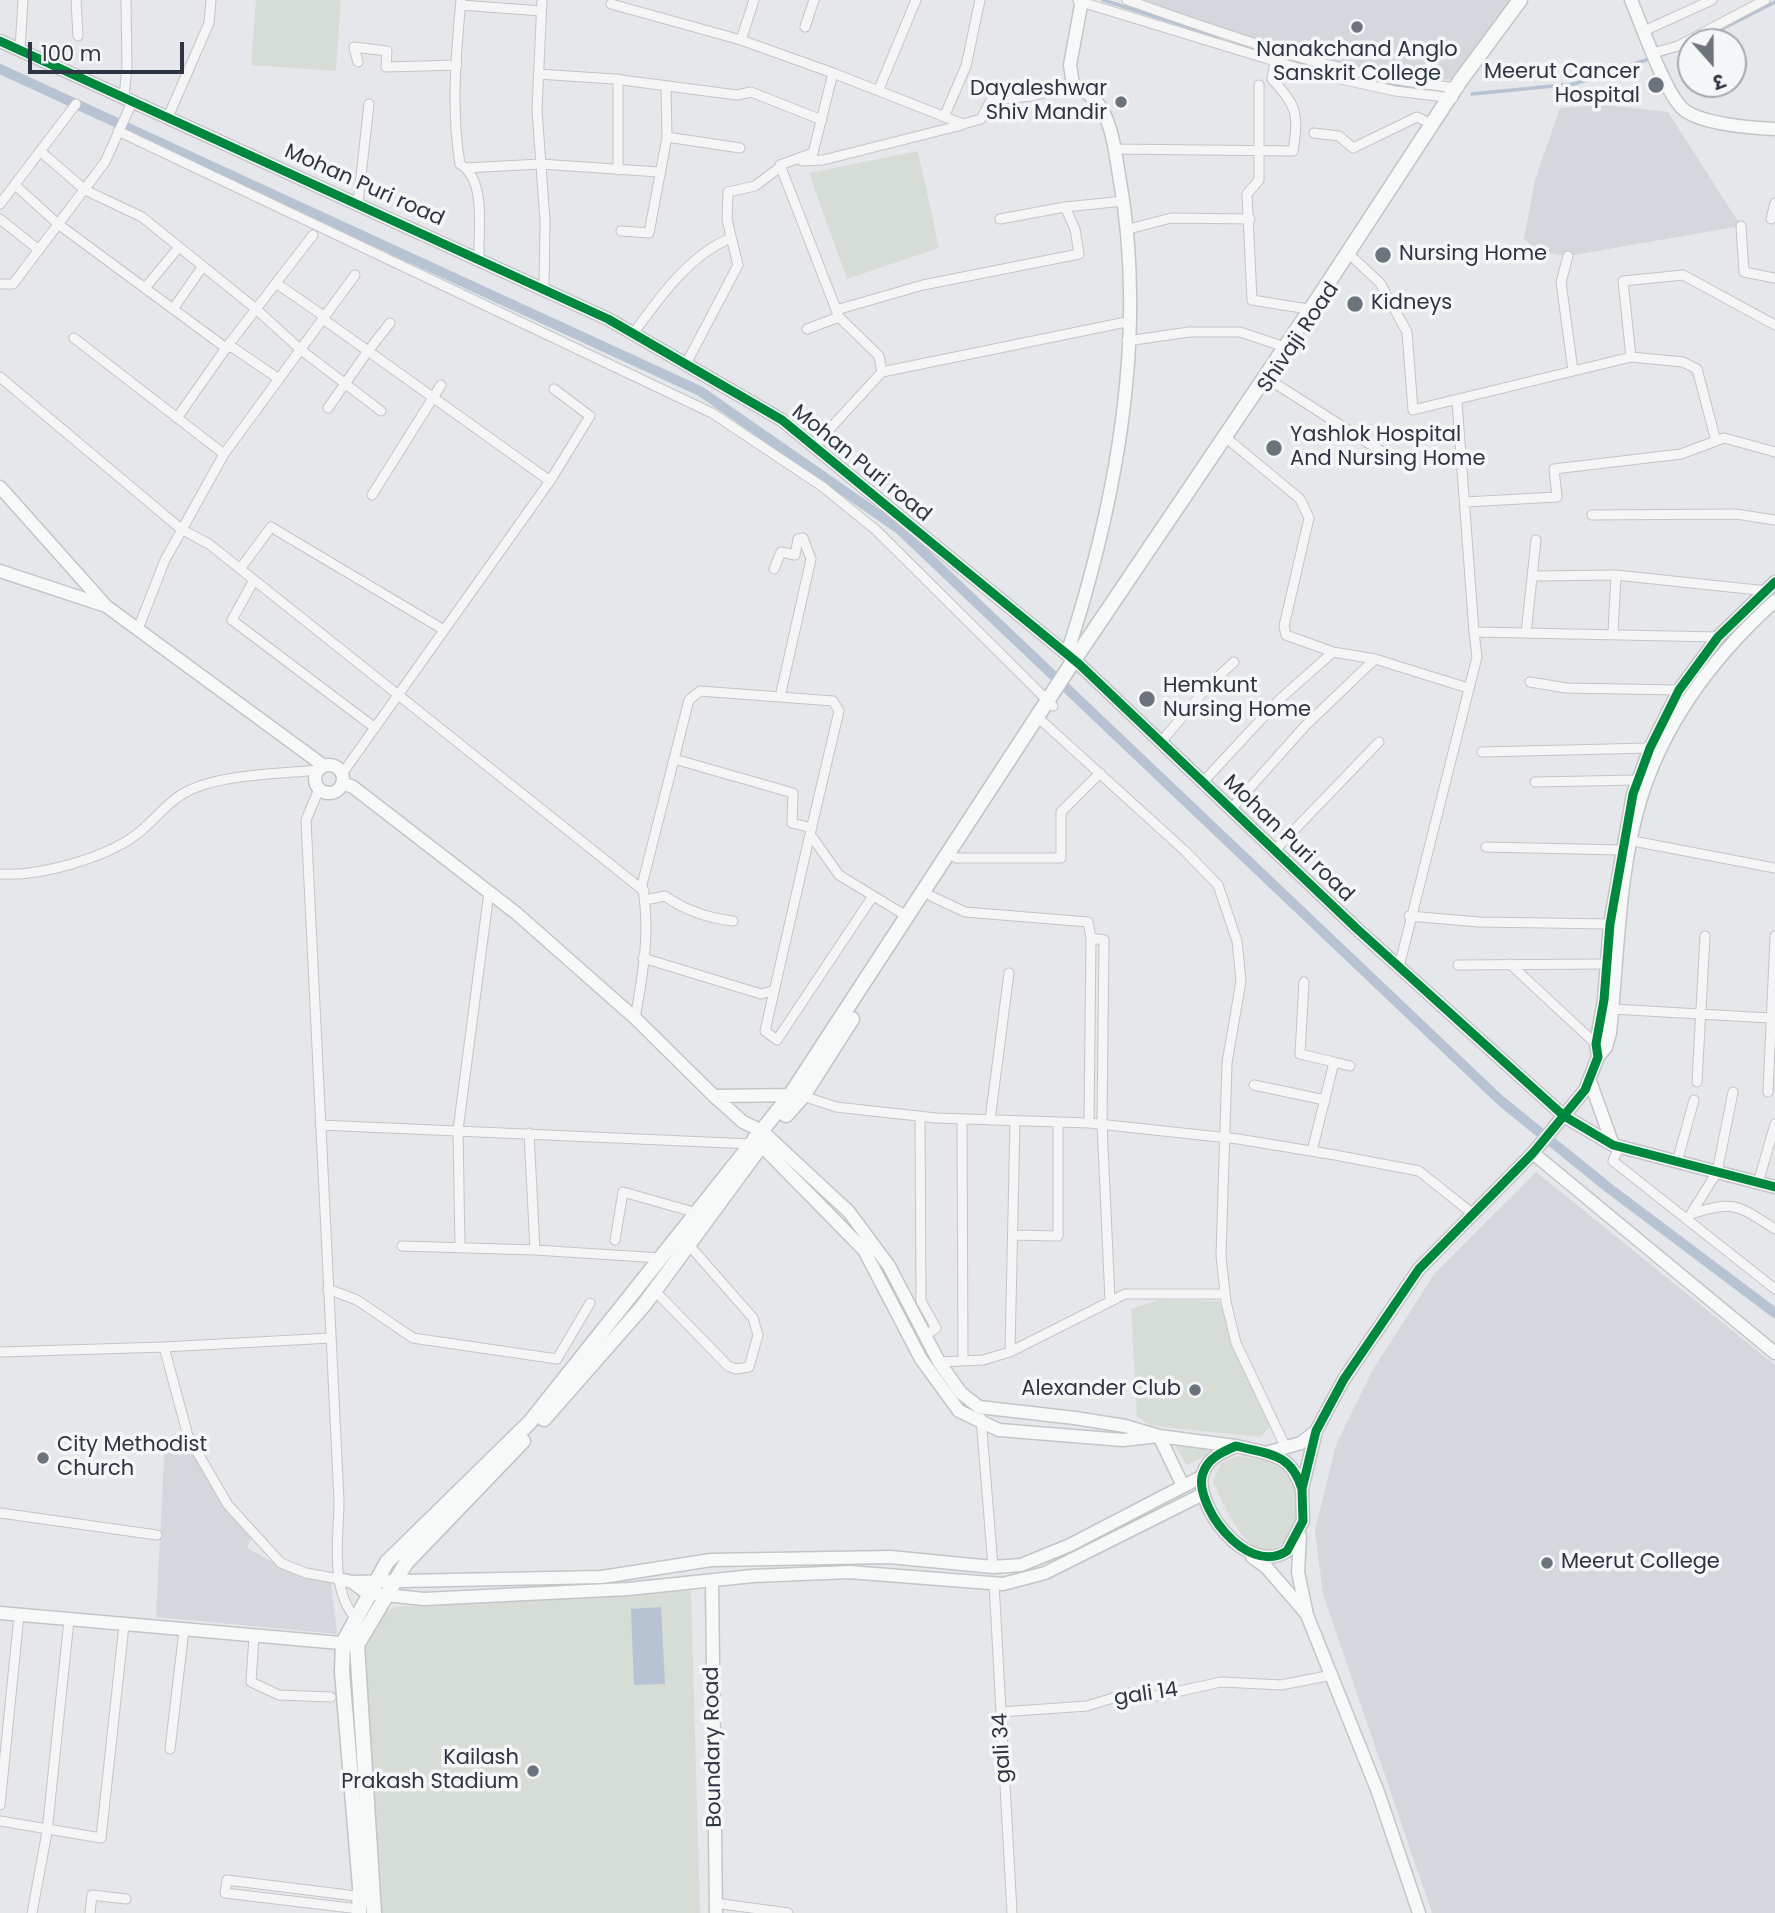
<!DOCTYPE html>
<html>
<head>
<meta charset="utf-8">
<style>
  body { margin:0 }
  #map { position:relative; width:1775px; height:1913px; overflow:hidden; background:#e5e7ea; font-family:Poppins,"Noto Sans Devanagari",sans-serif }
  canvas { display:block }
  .north { position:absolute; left:1677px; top:28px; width:70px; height:70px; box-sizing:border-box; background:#f4f6f8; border:2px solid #a4a8af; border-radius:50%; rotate:159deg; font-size:19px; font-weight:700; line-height:28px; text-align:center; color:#2d3442 }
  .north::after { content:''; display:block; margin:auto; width:24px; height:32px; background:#6d737d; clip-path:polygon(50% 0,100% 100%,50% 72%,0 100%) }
  .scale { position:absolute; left:28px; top:42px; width:156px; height:32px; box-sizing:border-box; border:4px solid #2d3442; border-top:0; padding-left:9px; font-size:21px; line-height:24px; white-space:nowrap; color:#2d3442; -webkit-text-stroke:5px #f4f6f8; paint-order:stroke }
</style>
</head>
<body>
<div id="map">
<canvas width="1775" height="1913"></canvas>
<div class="north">उ</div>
<div class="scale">100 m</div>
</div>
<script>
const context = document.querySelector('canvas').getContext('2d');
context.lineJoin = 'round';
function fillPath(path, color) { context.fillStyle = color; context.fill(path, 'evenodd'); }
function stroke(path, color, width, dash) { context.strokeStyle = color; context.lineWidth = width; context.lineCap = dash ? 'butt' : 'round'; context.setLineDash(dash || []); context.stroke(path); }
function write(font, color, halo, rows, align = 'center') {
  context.font = font + ' Poppins,sans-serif'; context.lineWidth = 7; context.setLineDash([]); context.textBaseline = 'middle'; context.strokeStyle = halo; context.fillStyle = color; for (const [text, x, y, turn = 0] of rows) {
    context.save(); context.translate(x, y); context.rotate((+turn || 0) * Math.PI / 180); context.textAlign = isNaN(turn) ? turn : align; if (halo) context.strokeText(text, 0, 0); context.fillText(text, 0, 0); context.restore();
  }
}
fillPath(new Path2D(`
  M1142,0H1515L1456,80L1392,76L1295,54Z
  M1606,105L1668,112L1741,226L1568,256L1540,252L1524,239L1535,180L1560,108Z
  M1536,1172L1775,1365V1913H1432L1323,1594L1315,1531L1336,1445L1372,1371L1435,1273Z
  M187,1439L223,1505L251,1538L247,1548L294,1574L331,1582L337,1634L156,1617L165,1441Z`), '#d4d7dc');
fillPath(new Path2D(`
  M256,0H341L336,71L251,65Z
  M918,151L939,248L847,279L809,173Z
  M1159,1300L1219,1301L1240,1363L1271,1426L1260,1437L1152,1426L1137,1417L1131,1309Z
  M1178,1444L1223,1447L1187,1465L1176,1448Z
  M1238,1456L1280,1463C1293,1473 1301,1502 1298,1519C1295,1540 1269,1560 1250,1543C1234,1529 1222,1501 1213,1482L1221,1463Z
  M691,1590L700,1913H382L361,1651L369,1625L394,1607Z`), '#d6ddd6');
fillPath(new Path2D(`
  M661,1607L665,1684L634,1685L631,1609Z`), '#b7c3d2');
stroke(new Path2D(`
  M1103,0L1217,36
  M1696,42L1775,2
  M1255,48L1337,74
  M1372,82L1440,90
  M1472,94L1574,84L1691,45`), '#b7c3d2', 3.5);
stroke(new Path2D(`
  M0,69L700,391L899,529L1501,1101L1610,1189L1775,1313`), '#b7c3d2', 10);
const street = new Path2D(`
  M76,0L78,36
  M461,0C456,53 451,112 460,164C487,180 478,231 479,258
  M542,0L537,110L545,221L544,289
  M1127,0C1239,39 1340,77 1459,88
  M1078,1L1314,73L1395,91L1453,98
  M611,4L741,40L833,73
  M461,5L541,11
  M805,27L814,0
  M1644,31L1712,0
  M741,40L754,0
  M20,49L23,0
  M1653,53L1678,46L1765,0
  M358,62L354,47L387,51L386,67L457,65
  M538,74L614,79L737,95L751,92L822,120
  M1259,85V180L1247,194L1252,300L1314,310
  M879,89L916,0
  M124,96L127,68L126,0
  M168,117L209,23L211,0
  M944,117L966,66L980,0
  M118,131L712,413L823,487L877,531L1053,706
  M1314,133L1339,136L1353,148L1417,117L1432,124
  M667,137L740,148
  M1114,149L1293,151C1299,113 1297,107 1272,79L1275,61
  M40,151L85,190L142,217L256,309L301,350L381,411
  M802,161L823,160L962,125
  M466,168L540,164L659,172
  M618,170V79
  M15,185L58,224L226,348L313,235
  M358,203L369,104
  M0,204L76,104
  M0,219L39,250
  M1000,219L1065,207
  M1771,219L1775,203
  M1741,226L1744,272L1775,278
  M1129,229L1171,218L1250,219
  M621,231L649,233L667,137L666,86
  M1348,253L1380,283L1407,332L1413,410L1631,357L1623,281L1683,275L1775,325
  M1568,256L1561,282L1573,371
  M276,283L325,317
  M0,284H13L105,162L133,100
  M145,288L179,247
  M173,309L203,266
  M836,310L923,285L1079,254L1075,229L1065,207L1124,201
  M323,319L368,351L390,323
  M807,329L839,317
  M633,334C659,298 689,255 731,238
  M74,338L224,454
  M1127,341L1189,332H1240L1285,347
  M1631,357L1683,362L1697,369L1716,441
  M686,364L738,265L727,220L728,192L755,186L784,164
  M882,372L879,356L839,317L780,165L813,153L833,73L963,124L981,119L991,100L1032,96L1073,85
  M0,377L181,529L209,544L644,891
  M1265,377L1398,462
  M1457,402L1474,632L1718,637
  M328,408L368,351L550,481L342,774
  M177,418L226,348L232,347L279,379
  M1224,436L1300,499L1309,518L1284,626L1286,635L1333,652
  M814,446L882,372L1131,321
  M550,481L590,416L554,389
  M372,495L441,385
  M1465,502L1557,497L1554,469L1681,454L1724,438L1775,452
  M1592,515L1736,514L1775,520
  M240,569L271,527L444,630
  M774,569L781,552L795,555L798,539L803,538L811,559L780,697
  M1534,576L1616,575
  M254,580L232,620L375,728
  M138,629L165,560L224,454L355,275
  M1526,633L1536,540
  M1613,633L1616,575L1767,591
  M1530,682L1566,688L1679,690
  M1043,722L1185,851L1218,885L1237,941L1241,981L1227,1063L1221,1256L1226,1302L1236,1343L1286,1448
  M1161,742L1209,685L1234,662
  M1482,752L1650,748
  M674,759L793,793L792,823L812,828
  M1203,782L1280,699L1333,652L1375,659L1468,688
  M1535,782L1638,780
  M319,789L306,820L339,1500C339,1538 329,1588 356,1619
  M1231,809L1306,725L1375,659
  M810,834L765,1031L777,1040L873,896
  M1633,841L1775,868
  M1486,847L1621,850
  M1275,850L1379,742
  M956,858H1061V812L1100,773
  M0,874C38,877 106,858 137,834C153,822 168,801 186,792C219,774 280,774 318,770
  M931,896L965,912L1088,922L1091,938
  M645,900L665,896C686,911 707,918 733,921
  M1409,916L1479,922L1610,924
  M643,958L761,994L772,991
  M1510,964L1596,1044
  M1458,965L1606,964
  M1399,967L1477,657L1474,632
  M1304,982L1300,1054L1334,1062
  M1612,1009L1770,1018
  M635,1018C643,975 651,928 642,885L689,700L700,691L833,701L839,711L810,834L839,875L908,917
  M1697,1082L1705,936
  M1254,1085L1325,1100
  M1768,1092L1775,936
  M803,1096L836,1107L936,1118L1089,1123L1238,1139L1335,1155L1419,1171L1473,1214
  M920,1117L921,1301L936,1328L925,1336
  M962,1119L963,1359
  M990,1120L1009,973
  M1089,1123L1091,938L1104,940L1102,1124L1110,1300
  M320,1125L752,1144
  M529,1133L535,1250
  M1619,1147L1613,1161L1775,1289
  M1312,1151L1334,1062L1350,1066
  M1677,1162L1694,1100
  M1758,1183L1775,1124
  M1691,1214L1717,1172L1733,1092
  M1691,1214C1735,1200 1737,1205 1775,1229
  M1013,1235L1058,1236V1122
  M615,1240L623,1192L697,1213
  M402,1246L535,1250L661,1258
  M460,1246L458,1130L489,892
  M328,1289L357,1300L413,1338L557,1359L590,1303
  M655,1291L728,1366L736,1369L749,1367L758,1335L753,1318L689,1245
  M164,1347L331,1338
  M0,1352L164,1347L188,1436L228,1505L281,1563L306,1573L339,1579
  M1010,1352L1015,1121
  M939,1362L983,1360L1010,1352L1125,1294H1225
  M981,1418L993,1567
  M0,1513L157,1535
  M994,1583L1012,1913
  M254,1636L251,1682L279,1695L331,1697
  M1001,1712L1087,1706L1129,1693L1157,1696L1221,1682L1281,1685L1332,1675
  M170,1749L184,1630
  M0,1805L19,1615
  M0,1821L101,1838L124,1625
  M715,1903L788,1913
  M359,1909L225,1893L227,1880L364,1897
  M32,1913L47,1832L69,1620
  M90,1913L92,1895L126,1899`);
const secondary = new Path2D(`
  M1631,0C1642,26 1664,90 1682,108C1698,124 1753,128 1775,129
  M0,41L608,319L782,420L1079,664L1356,928L1564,1116L1613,1145L1775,1187
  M0,487L106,606L324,766
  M0,571L103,605
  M1067,654C1116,504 1148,332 1119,175C1115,152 1112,118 1095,100C1090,94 1080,89 1073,85L1070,65L1082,0
  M315 779a14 14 0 1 1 28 0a14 14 0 1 1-28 0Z
  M342,783L353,787L516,913L635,1018L714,1096L743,1122L762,1131L849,1212L889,1266L939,1362L961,1393L979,1407L1075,1418L1125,1426L1159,1436L1235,1446
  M1598,1057L1606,1047L1610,1033C1618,957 1618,875 1640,801C1664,722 1715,655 1775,601
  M1590,1081L1613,1145
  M714,1096L798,1095
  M754,1138L864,1250L921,1359L959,1411L999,1430L1123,1440L1159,1436L1183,1486
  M1533,1153L1775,1353
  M1266,1453L1301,1443L1316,1431
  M1302,1489C1291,1453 1269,1454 1236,1446C1222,1452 1208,1458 1203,1473C1192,1501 1245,1578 1287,1551L1303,1521L1302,1489L1316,1431L1344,1379L1419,1269L1533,1153L1585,1090L1598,1057L1596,1044L1604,1000L1610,924L1633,794L1650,748L1679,690L1718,637L1775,582
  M1300,1536L1298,1572L1307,1615L1378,1792L1419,1913
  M1252,1557L1267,1568L1305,1612
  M339,1579L352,1582L367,1593L424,1599L628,1589L753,1576L849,1572L1003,1584L1045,1573L1203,1494
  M352,1582L602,1577L711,1560L890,1557L993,1567L1021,1565L1070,1545L1201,1477
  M712,1582L716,1913
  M0,1613L352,1644`);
const primary = new Path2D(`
  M786,1115L803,1096L852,1019
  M544,1419L644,1305L758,1150
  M359,1913L360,1887L342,1672L343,1643L387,1562L530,1422L791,1094L1074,660L1317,300L1460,81L1520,0
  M374,1913L357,1645L406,1563L523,1441`);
stroke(street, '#c3c5c8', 11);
stroke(secondary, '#c3c5c8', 15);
stroke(primary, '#c2c4c7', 17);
stroke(street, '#f5f5f6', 9);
stroke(secondary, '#f7f8f8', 12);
stroke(primary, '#f7f8f8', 14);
stroke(new Path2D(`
  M0,41L608,319L782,420L1079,664L1356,928L1564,1116L1613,1145L1775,1187
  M1302,1489C1291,1453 1269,1454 1236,1446C1222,1452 1208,1458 1203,1473C1192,1501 1245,1578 1287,1551L1303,1521L1302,1489L1316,1431L1344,1379L1419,1269L1533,1153L1585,1090L1598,1057L1596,1044L1604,1000L1610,924L1633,794L1650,748L1679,690L1718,637L1775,582`), '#00873e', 9);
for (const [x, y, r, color] of [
  [1357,27,7,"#6d737d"],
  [1656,85,9,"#6d737d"],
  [1121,102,7,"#6d737d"],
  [1383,255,9,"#6d737d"],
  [1355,304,9,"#6d737d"],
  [1274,448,9,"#6d737d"],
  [1147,699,9,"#6d737d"],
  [1195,1390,7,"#6d737d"],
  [43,1458,7,"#6d737d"],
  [1547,1563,7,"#6d737d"],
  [533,1771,7,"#6d737d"]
]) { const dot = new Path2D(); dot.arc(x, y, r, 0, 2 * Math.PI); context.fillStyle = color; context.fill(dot); stroke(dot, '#f4f6f8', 2.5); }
write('21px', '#2d3442', '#f4f6f8', [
  ["Nanakchand Anglo",1357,51,"center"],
  ["Sanskrit College",1357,75,"center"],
  ["Meerut Cancer",1640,73,"right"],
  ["Hospital",1640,97,"right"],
  ["Dayaleshwar",1107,90,"right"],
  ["Shiv Mandir",1107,114,"right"],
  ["Nursing Home",1399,255],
  ["Kidneys",1371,304],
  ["Yashlok Hospital",1290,436],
  ["And Nursing Home",1290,460],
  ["Hemkunt",1163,687],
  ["Nursing Home",1163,711],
  ["Alexander Club",1181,1390,"right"],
  ["City Methodist",57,1446],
  ["Church",57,1470],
  ["Meerut College",1561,1563],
  ["Kailash",519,1759,"right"],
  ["Prakash Stadium",519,1783,"right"]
], 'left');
write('21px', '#2d3442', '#f4f6f8', [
  ["Mohan Puri road",364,186,24],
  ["Shivaji Road",1299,338,-56],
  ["Mohan Puri road",861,464,39],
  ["Mohan Puri road",1288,839,44],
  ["gali 14",1146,1695,-8],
  ["Boundary Road",714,1747,-91],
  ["gali 34",1003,1748,-93]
]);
</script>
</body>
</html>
